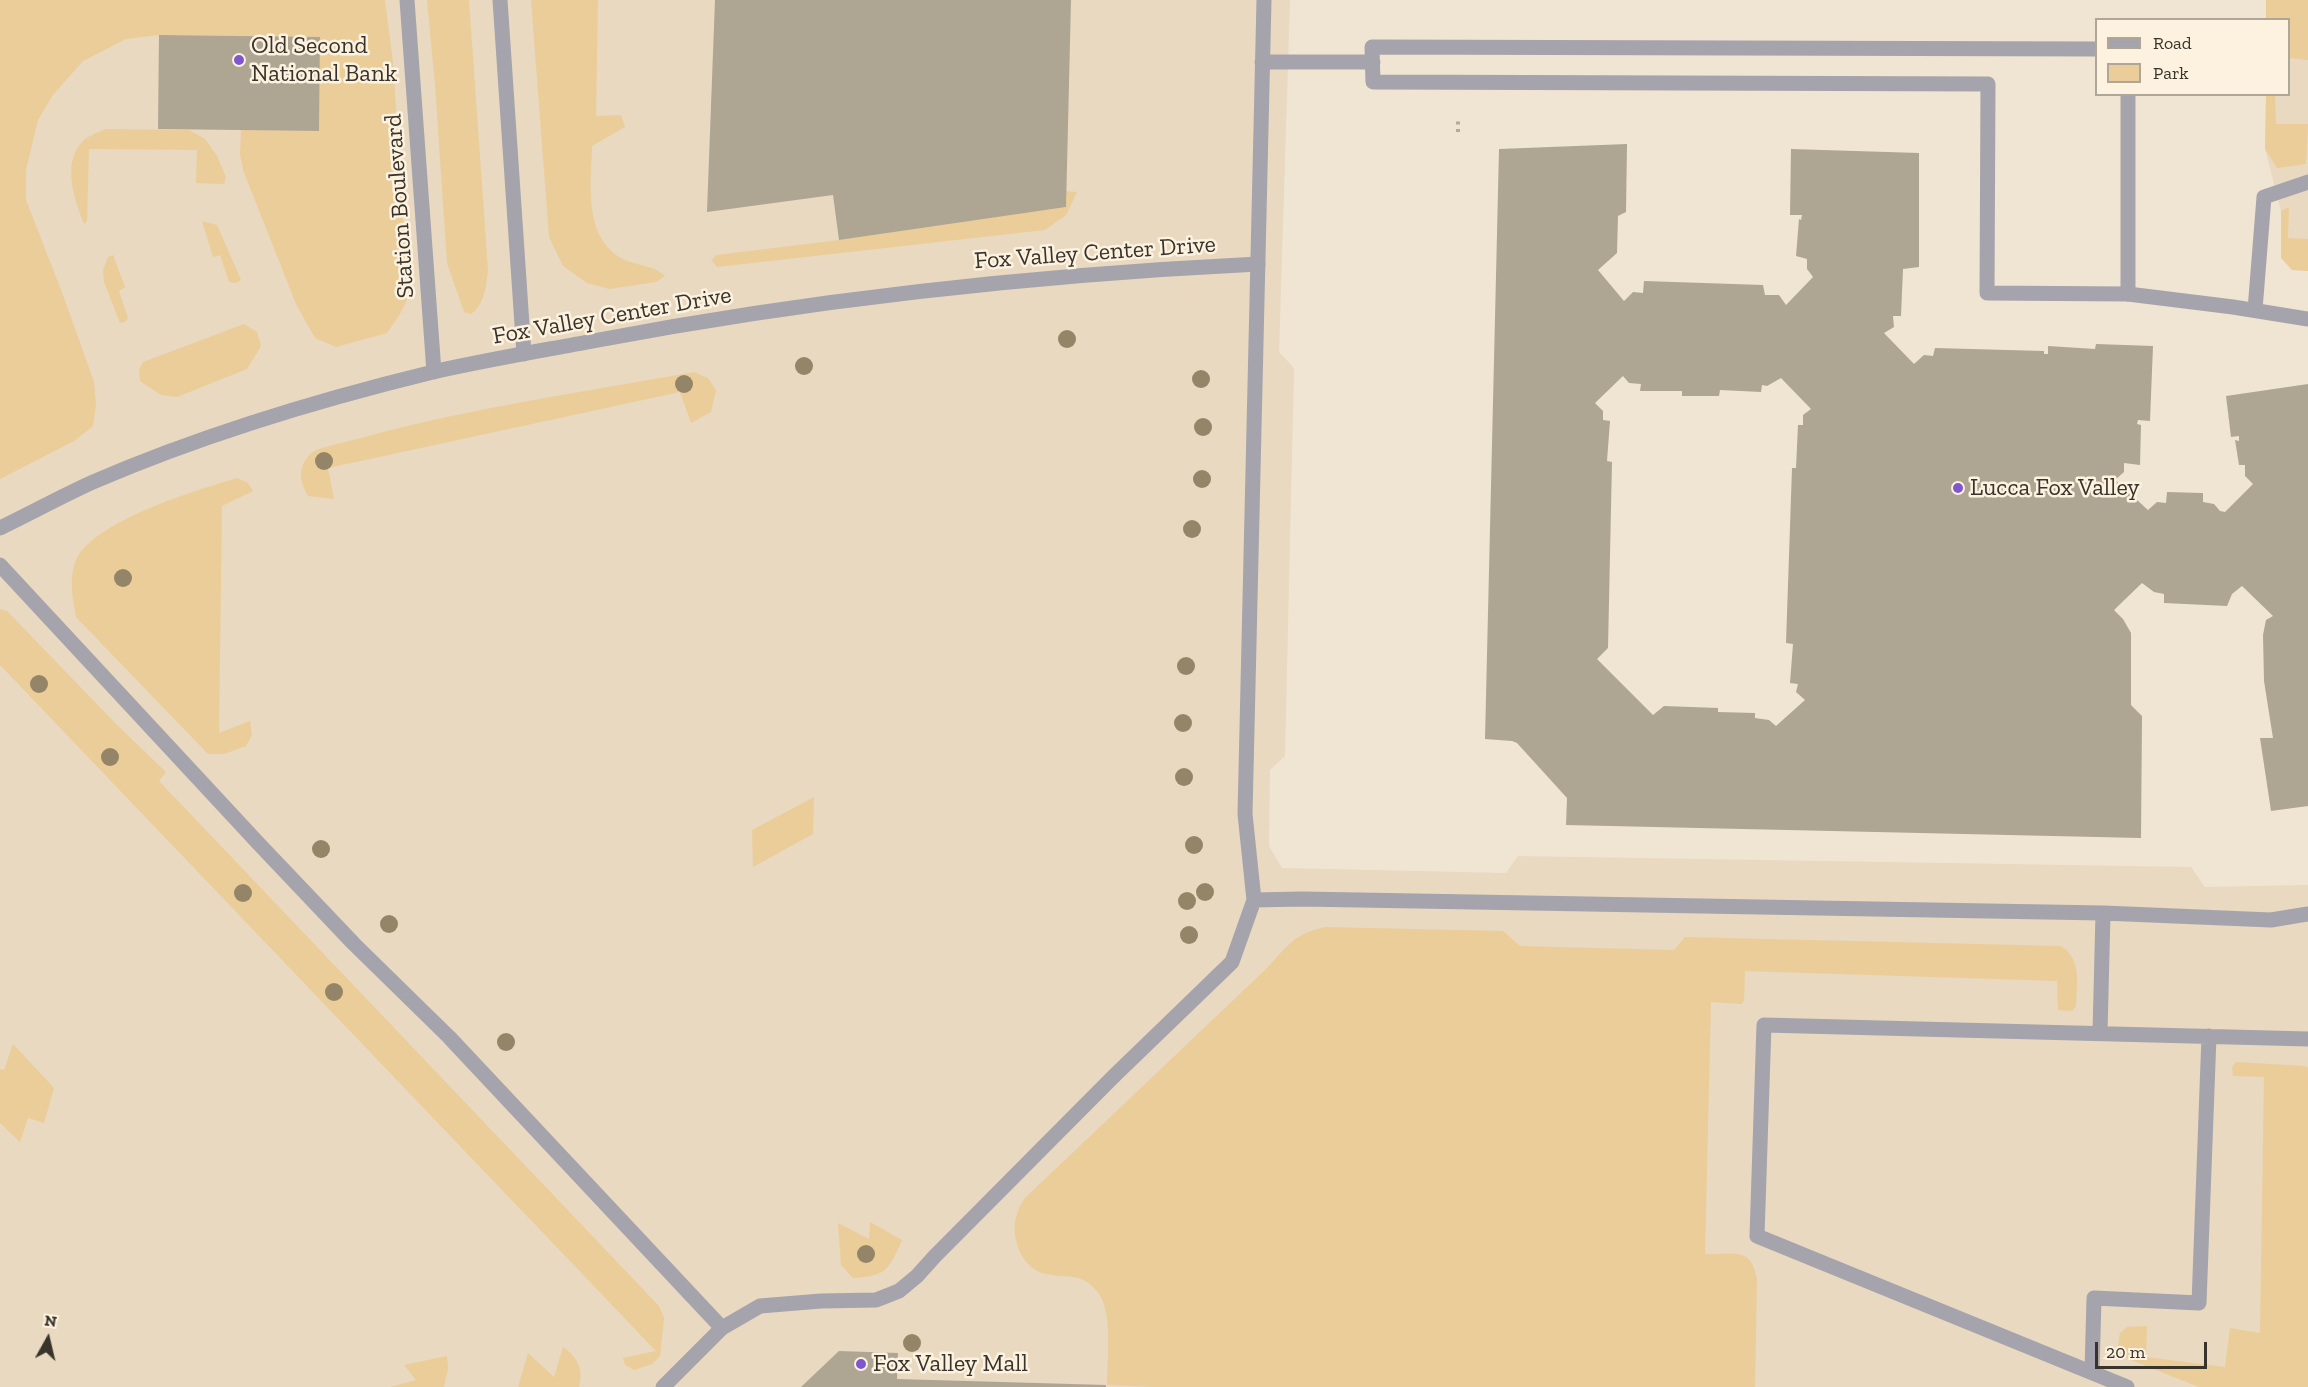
<!DOCTYPE html>
<html>
<head>
<meta charset="utf-8">
<style>
  body { margin:0 }
  #map { position:relative; width:2308px; height:1387px; overflow:hidden; background:#f0e5d2; font-family:"Zilla Slab",serif }
  canvas { display:block }
  .legend { position:absolute; left:2095px; top:18px; width:195px; height:78px; box-sizing:border-box; background:#fdf2df; border:2px solid #aea697; margin:0; padding:8px 10px; list-style:none; font-size:18px; color:#38342c }
  .legend li { display:flex; align-items:center; gap:12px; height:30px }
  .legend b { width:30px; border:2px solid #aea697 }
  .north { position:absolute; left:18px; top:1309px; width:60px; height:60px; -webkit-text-stroke:4px #fdf2df; paint-order:stroke; rotate:8deg; font-size:16px; font-weight:700; line-height:24px; text-align:center; color:#38342c }
  .north::after { content:''; display:block; margin:auto; width:21px; height:27px; background:#38342c; clip-path:polygon(50% 0,100% 100%,50% 72%,0 100%) }
  .scale { position:absolute; left:2095px; top:1342px; width:112px; height:27px; box-sizing:border-box; border:3px solid #38342c; border-top:0; padding-left:8px; font-size:18px; line-height:21px; white-space:nowrap; color:#38342c; -webkit-text-stroke:4px #fdf2df; paint-order:stroke }
</style>
</head>
<body>
<div id="map">
<canvas width="2308" height="1387"></canvas>
<ul class="legend">
<li><b style="height:8px;background:#a5a3ac"></b>Road</li>
<li><b style="height:16px;background:#ebcd99"></b>Park</li>
</ul>
<div class="north">N</div>
<div class="scale">20 m</div>
</div>
<script>
const context = document.querySelector('canvas').getContext('2d');
context.lineJoin = 'round';
function fillPath(path, color) { context.fillStyle = color; context.fill(path, 'evenodd'); }
function stroke(path, color, width, dash) { context.strokeStyle = color; context.lineWidth = width; context.lineCap = dash ? 'butt' : 'round'; context.setLineDash(dash || []); context.stroke(path); }
function write(font, color, halo, rows, align = 'center') {
  context.font = font + ' "Zilla Slab",serif'; context.lineWidth = 5; context.setLineDash([]); context.textBaseline = 'middle'; context.strokeStyle = halo; context.fillStyle = color; for (const [text, x, y, turn = 0] of rows) {
    context.save(); context.translate(x, y); context.rotate((+turn || 0) * Math.PI / 180); context.textAlign = isNaN(turn) ? turn : align; if (halo) context.strokeText(text, 0, 0); context.fillText(text, 0, 0); context.restore();
  }
}
fillPath(new Path2D(`
  M0,0H1290L1279,352L1294,368L1285,756L1270,770L1269,846L1282,868L1506,873L1518,856L2191,867L2205,887L2308,885V1387H0Z
  M2266,0H2308V271L2292,270L2281,258V211L2265,149L2266,95L2288,94V20L2266,19Z`), '#e8d9c0');
fillPath(new Path2D(`
  M0,0H385L393,62L408,298L400,314L387,333L336,347L315,338L296,304L243,170L240,154L241,130L319,131L320,37L159,35L126,39L83,61L52,96L38,120L26,170V200L63,295L94,382L96,404L93,426L74,441L0,479Z
  M427,0H469L488,270C486,286 485,304 471,314L464,312L447,263L435,85Z
  M531,0H598L596,116L621,115L625,127L592,146C591,184 583,238 623,259C637,266 654,265 665,276L656,282L609,289L587,283L563,266L549,237Z
  M2266,0H2308V60L2289,58L2288,20L2266,19Z
  M2266,95H2275L2276,124H2308L2306,164L2277,168L2265,149Z
  M105,129L189,130L205,139L217,156L226,177L224,184L196,183L197,150L89,149L87,221L84,224C75,201 62,165 81,143C87,136 97,133 105,129Z
  M1066,191L1077,192L1066,215L1045,230L717,267L711,260L717,255L839,240L1065,207Z
  M2289,207L2288,238L2308,239V271L2292,270L2281,258V211Z
  M202,221L217,225L241,280L236,283L229,282L220,255L213,257Z
  M113,255L125,287L119,291L128,318L125,322L120,323L104,282L103,270L108,257Z
  M244,324L257,332L261,346L247,369L177,397L161,395L140,381L139,370L143,362Z
  M694,372L708,378L716,390L711,412L691,423L680,392L328,468L334,499L308,496C299,482 297,464 313,452C320,447 351,441 361,438C470,408 583,392 694,372Z
  M237,478L248,483L253,491L222,506L219,733L250,721L252,735L246,746L224,754H208L76,617C73,598 68,576 77,558C97,520 197,490 237,478Z
  M0,609L7,611L116,724L166,772L159,781L659,1306L664,1318L660,1356L652,1364L634,1370L625,1365L623,1358L656,1351L0,665Z
  M814,797L813,834L753,867L752,830Z
  M1326,927L1503,931L1520,946L1674,950L1685,937L2061,946C2082,959 2077,985 2076,1006L2072,1011L2058,1010L2057,981L1745,971L1744,1001L1741,1004L1711,1002L1705,1254C1733,1256 1750,1244 1757,1279L1755,1387H1155L1107,1385C1107,1361 1113,1314 1099,1294C1083,1271 1068,1279 1046,1274C1022,1270 1009,1236 1017,1214C1018,1209 1022,1203 1025,1198L1265,970C1287,947 1294,933 1326,927Z
  M13,1044L54,1088L44,1123L28,1118L20,1142L0,1123V1069L4,1070Z
  M2236,1062L2305,1066L2308,1068V1387H2199L2131,1360L2124,1356L2118,1346L2120,1333L2127,1327L2147,1326L2146,1357L2225,1367L2230,1328L2260,1333L2264,1077L2233,1076L2232,1067Z
  M870,1222L902,1240C889,1270 886,1276 853,1278L841,1265L838,1223L869,1239Z
  M563,1347C577,1357 584,1369 579,1387H518L528,1353L554,1377Z
  M447,1356L448,1368L444,1387H390L416,1380L404,1365Z`), '#ebcd99');
fillPath(new Path2D(`
  M715,0H1071L1066,207L839,240L833,195L707,212Z
  M159,35L320,37L319,131L158,129Z
  M1627,144L1626,212L1618,216L1617,253L1598,270L1624,301L1633,292L1643,293L1644,281L1763,285L1765,295H1779L1786,305L1813,277L1807,269V259L1796,256L1799,219L1801,220L1802,215H1790L1791,149L1919,153V267L1903,269L1901,316H1893L1894,327L1884,333L1914,364L1924,355L1933,356L1935,348L2044,351V354H2048V346L2095,349L2096,344L2153,346L2150,421L2138,420L2137,424L2141,425L2140,465L2124,463V472L2115,480L2148,510L2157,502L2166,503L2167,492L2203,493V502L2214,504L2220,511L2225,512L2253,484L2245,476V465H2239L2235,440L2239,441V436L2231,437L2226,396L2308,384V806L2271,811L2260,738H2273L2264,681L2263,635L2266,620L2273,616L2242,586L2232,594L2227,606L2164,603V594L2154,592L2142,583L2114,610L2123,619L2131,633V705L2142,716L2141,838L1566,825L1567,798L1517,743L1512,741L1485,739L1499,149ZM1623,376L1629,383L1641,384L1640,391H1682V396H1719L1720,390L1761,392L1762,385L1767,386L1781,378L1811,409L1803,415V425H1798L1796,468H1792L1786,643L1793,644L1790,683L1798,684L1796,692L1805,700L1776,726L1769,720L1755,718V713L1718,712V708L1664,706L1653,715L1597,659L1608,648L1612,462L1607,461L1610,421L1603,420V411L1595,403Z
  M839,1351L898,1353L897,1379L1106,1385V1387H801Z`), '#afa593');
stroke(new Path2D(`
  M1458,132V121`), '#b3aa9b', 4, [3, 4.5]);
stroke(new Path2D(`
  M2096,49L1372,47L1373,82L1988,84L1987,293L2128,294V94
  M1262,62H1373
  M2255,310L2264,197L2308,182
  M0,565L259,844L354,944L449,1037L722,1328
  M1254,900L1301,899L2103,913L2271,920L2308,914
  M2100,1033L2103,913
  M2092,1372L2094,1298L2199,1303L2209,1036
  M663,1387L722,1328L760,1306L821,1301L876,1300L899,1291L917,1276L935,1256L1114,1076L1232,962L1254,900L1245,814L1264,0
  M2127,1387L1757,1236L1764,1025L2308,1039`), '#a5a3ac', 15);
stroke(new Path2D(`
  M407,0L434,372
  M500,0L524,354
  M2128,294L2233,307L2308,319
  M0,528C31,513 62,496 93,482C202,435 318,400 433,372C486,360 540,351 593,341C813,299 1035,275 1258,264`), '#a5a3ac', 15);
context.fillStyle = '#948569';
for (const [x, y] of [
  [1067,339],
  [804,366],
  [1201,379],
  [684,384],
  [1203,427],
  [324,461],
  [1202,479],
  [1192,529],
  [123,578],
  [1186,666],
  [39,684],
  [1183,723],
  [110,757],
  [1184,777],
  [1194,845],
  [321,849],
  [1205,892],
  [243,893],
  [1187,901],
  [389,924],
  [1189,935],
  [334,992],
  [506,1042],
  [866,1254],
  [912,1343]
]) { context.beginPath(); context.arc(x, y, 9, 0, 2 * Math.PI); context.fill(); }
for (const [x, y, r, color] of [
  [239,60,6,"#8056d0"],
  [1958,488,6,"#8056d0"],
  [861,1364,6,"#8056d0"]
]) { const dot = new Path2D(); dot.arc(x, y, r, 0, 2 * Math.PI); context.fillStyle = color; context.fill(dot); stroke(dot, '#fdf2df', 2); }
write('24px', '#38342c', '#fdf2df', [
  ["Old Second",251,46],
  ["National Bank",251,74],
  ["Lucca Fox Valley",1970,488],
  ["Fox Valley Mall",873,1364]
], 'left');
write('24px', '#38342c', '#fdf2df', [
  ["Station Boulevard",400,206,-94],
  ["Fox Valley Center Drive",1095,253,-4],
  ["Fox Valley Center Drive",612,316,-10]
]);
</script>
</body>
</html>
